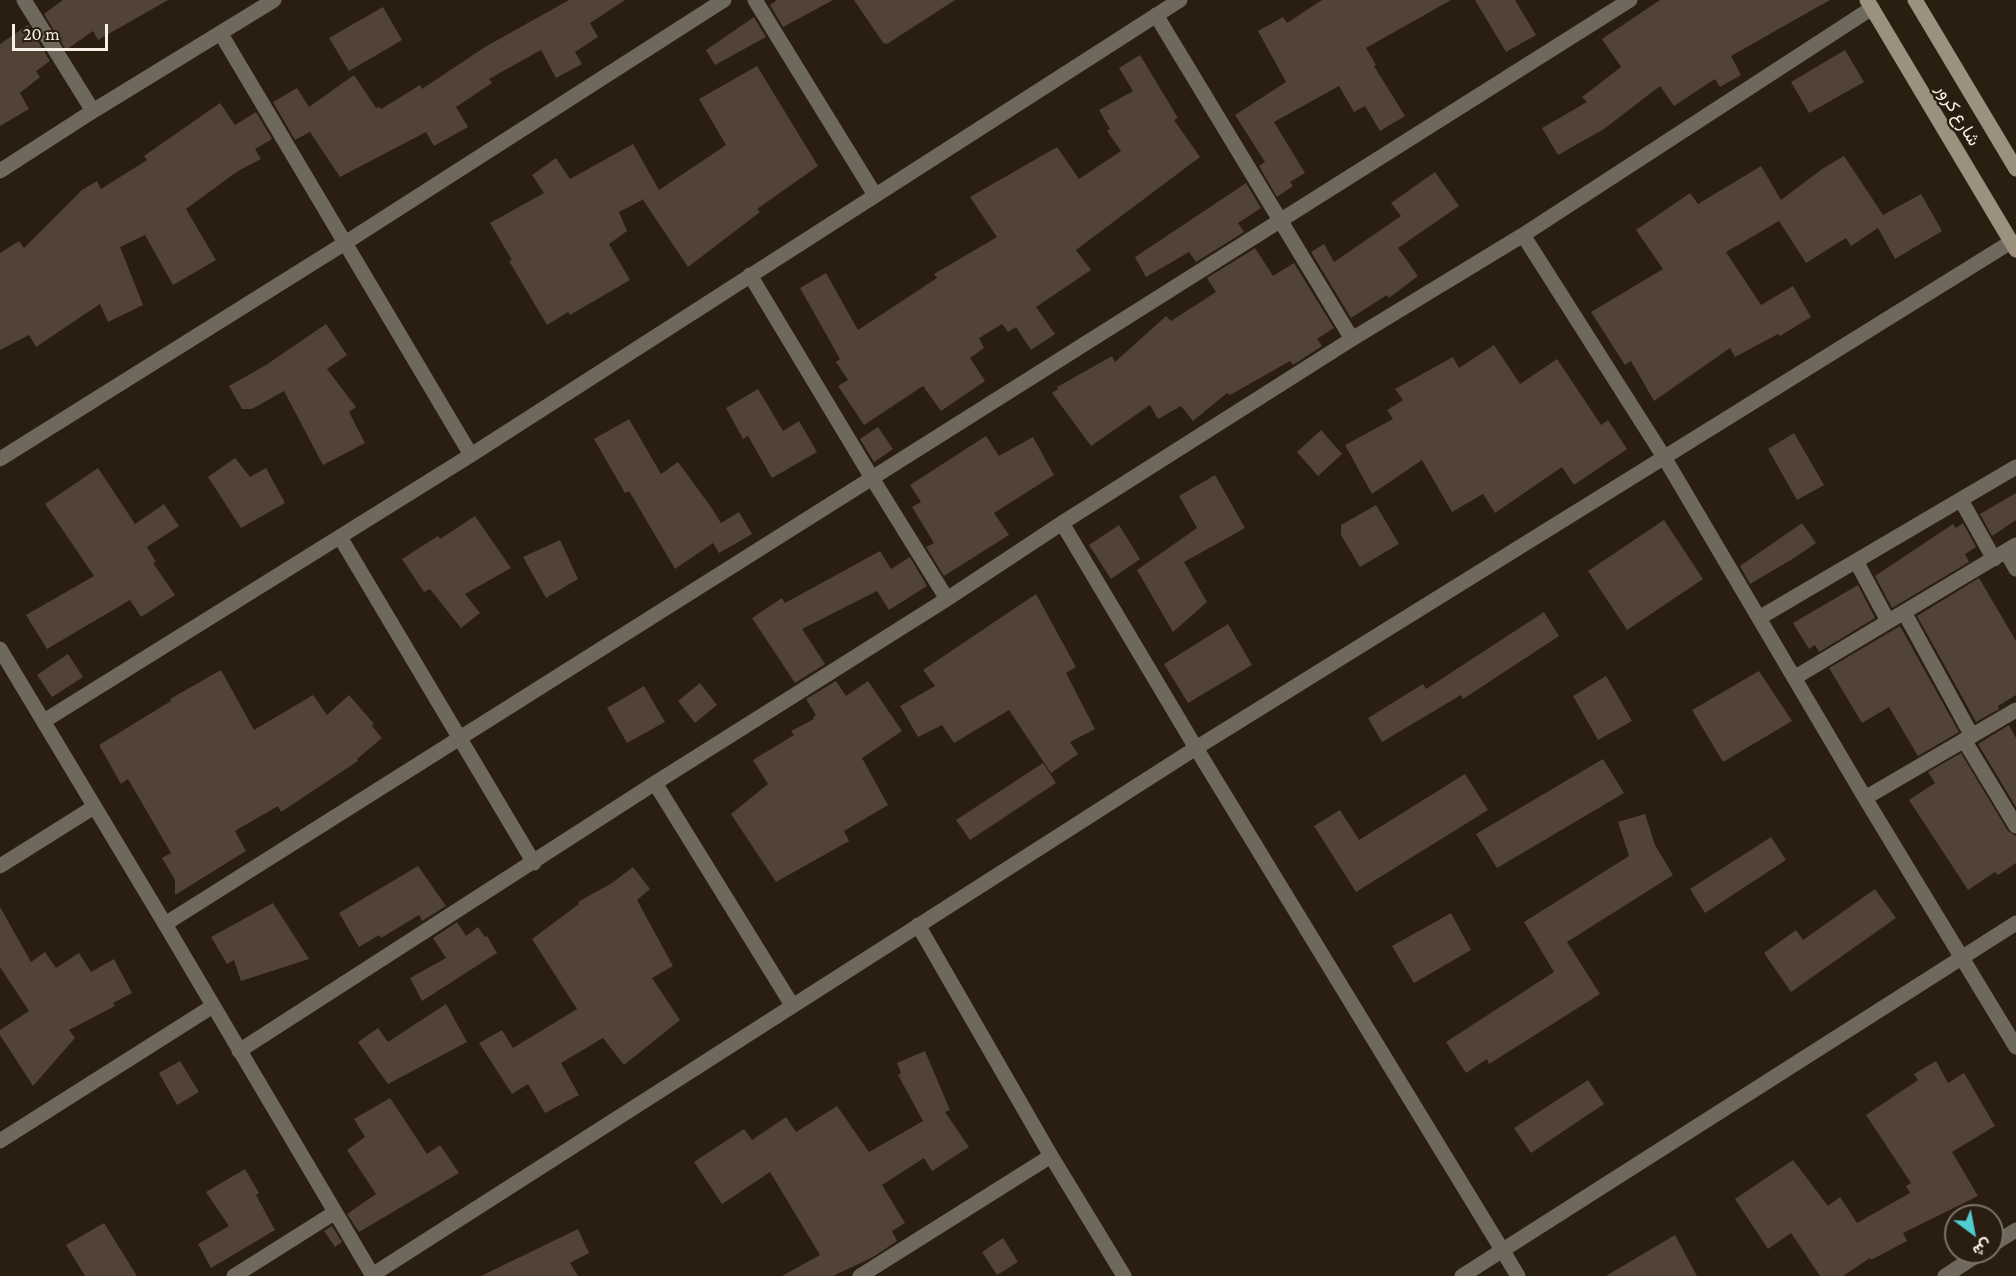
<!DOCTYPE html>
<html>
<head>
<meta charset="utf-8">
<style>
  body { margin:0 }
  #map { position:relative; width:2016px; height:1276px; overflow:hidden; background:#2a1e10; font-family:"Crimson Pro",Vazirmatn,serif }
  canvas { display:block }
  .north { position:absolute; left:1944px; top:1204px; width:60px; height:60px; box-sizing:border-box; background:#2a1e10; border:2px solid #7c7266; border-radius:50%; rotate:148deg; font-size:16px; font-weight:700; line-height:24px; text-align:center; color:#f8f0e7 }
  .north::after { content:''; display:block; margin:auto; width:21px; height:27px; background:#51ccd3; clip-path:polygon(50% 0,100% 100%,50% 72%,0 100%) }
  .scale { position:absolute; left:12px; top:24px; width:96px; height:27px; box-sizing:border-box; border:3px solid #f8f0e7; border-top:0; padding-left:8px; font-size:18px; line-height:21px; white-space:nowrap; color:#f8f0e7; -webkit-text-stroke:4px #2a1e10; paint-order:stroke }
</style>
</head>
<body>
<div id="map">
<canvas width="2016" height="1276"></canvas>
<div class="north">ش</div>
<div class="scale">20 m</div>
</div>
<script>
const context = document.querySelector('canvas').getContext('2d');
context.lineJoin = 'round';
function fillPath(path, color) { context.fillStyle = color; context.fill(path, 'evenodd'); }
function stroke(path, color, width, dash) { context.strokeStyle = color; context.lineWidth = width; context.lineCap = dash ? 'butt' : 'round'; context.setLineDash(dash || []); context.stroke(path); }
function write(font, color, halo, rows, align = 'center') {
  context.font = font + ' "Crimson Pro",Vazirmatn,serif'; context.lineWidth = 5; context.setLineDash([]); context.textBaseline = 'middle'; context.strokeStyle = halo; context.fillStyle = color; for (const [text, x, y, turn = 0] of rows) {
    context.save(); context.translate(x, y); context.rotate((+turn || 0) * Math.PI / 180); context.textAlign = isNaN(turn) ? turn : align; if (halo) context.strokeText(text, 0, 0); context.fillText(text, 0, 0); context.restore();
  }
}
fillPath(new Path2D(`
  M63,0H168L98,40L93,31L66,50L44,14Z
  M569,0H625L590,23L598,37L575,52L582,64L556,78L541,50L489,79L492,83L456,107L468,127L434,146L426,132L340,177L310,132L295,140L273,102L297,88L309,107L354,75L376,108L379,107L381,109L420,85L422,89L485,47Z
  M777,0H833L783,27L770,5Z
  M854,0H955L887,44L886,43L884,44Z
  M1322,0H1451L1366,48L1376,65L1374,66L1405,116L1380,131L1365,106L1354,112L1339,86L1274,122L1305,173L1290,182L1293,186L1277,197L1259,166L1265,162L1235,115L1286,82L1258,31L1283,17L1287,23Z
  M1475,0H1515L1536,35L1506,52Z
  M1660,0H1830L1731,56L1741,75L1720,87L1715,79L1674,106L1660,86L1604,129L1558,155L1542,128L1587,102L1582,97L1621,67L1602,39Z
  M383,7L402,40L349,71L329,38Z
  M754,17L766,37L715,65L706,50Z
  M28,25L50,61L36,71L40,77L20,93L29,109L0,126V44Z
  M1845,50L1864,82L1809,113L1791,82Z
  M1140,55L1178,118L1174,120L1200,157L1076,250L1091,270L1036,307L1055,334L1031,350L1016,327L1008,332L1002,324L979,338L984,348L970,358L985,381L941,411L923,386L864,425L838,386L848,380L836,362L840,359L800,288L826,273L858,330L937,278L934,274L997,237L970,197L1057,147L1079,179L1121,151L1107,131L1110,129L1099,110L1133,91L1119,68Z
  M757,66L818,166L757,209L760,212L688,267L643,200L650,196L619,212L627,231L609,244L630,280L570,315L568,312L547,325L509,261L512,260L490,223L544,193L532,175L556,158L570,179L633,144L659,190L726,145L699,99Z
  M220,103L235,125L256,112L272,139L255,149L261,159L238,171L186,209L216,260L173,285L145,235L120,247L143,305L108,322L100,304L36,347L29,335L0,350V253L19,241L24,248L82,190L97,181L101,189L147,160L144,156Z
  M1844,156L1883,215L1921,194L1942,231L1895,259L1878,228L1851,246L1846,238L1806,263L1779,221L1726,252L1761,305L1793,286L1811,317L1780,336L1778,334L1735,357L1730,348L1654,401L1631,361L1625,365L1591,312L1663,269L1636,230L1690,193L1698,204L1761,166L1781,200L1822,169Z
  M1435,172L1459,206L1398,248L1418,276L1389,298L1387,295L1351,318L1311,252L1324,244L1334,262L1401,216L1391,203Z
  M1246,183L1261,208L1238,223L1244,232L1196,262L1189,252L1146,277L1135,257Z
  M1255,248L1273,276L1294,263L1334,328L1317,339L1322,346L1293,365L1290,361L1230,395L1227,393L1193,421L1181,406L1158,419L1150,405L1091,446L1052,393L1058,389L1057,387L1112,356L1115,362L1166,316L1171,321L1216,292L1207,278Z
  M326,324L347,355L327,369L356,407L349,412L365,443L323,465L284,391L252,409H242L229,386L266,365Z
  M1494,345L1520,384L1557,359L1601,425L1608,420L1627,449L1574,485L1562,467L1495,513L1483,494L1452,512L1422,460L1372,494L1345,445L1393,419L1387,410L1403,400L1395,389L1453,357L1459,368Z
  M758,389L783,431L799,421L817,452L772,478L748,436L743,439L726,408Z
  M629,419L661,474L678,462L711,507L721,523L739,512L752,534L719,553L713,543L675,569L629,491L625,493L594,439Z
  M878,427L893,449L874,462L860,439Z
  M1321,430L1342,454L1318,476L1297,452Z
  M1794,433L1824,485L1797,500L1768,449Z
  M986,436L999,456L1033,437L1054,475L994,513L1009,535L944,576L926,547L934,543L912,507L921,502L910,485Z
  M235,458L250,477L266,468L285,503L241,528L208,477Z
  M98,468L135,524L164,504L179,526L147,547L156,562L153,563L175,595L141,617L130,600L47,649L26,615L94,576L45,504Z
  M1215,475L1245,528L1184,562L1207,602L1173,632L1137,570L1197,528L1179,496Z
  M2016,493V520L1992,536L1980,514Z
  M1376,505L1399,544L1360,567L1341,535V525Z
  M475,516L511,568L465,594L480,613L461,628L430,589L424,592L402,559L438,536L440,539Z
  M1664,520L1703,579L1627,630L1588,571Z
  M1802,523L1816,543L1794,558L1750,584L1740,566Z
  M1963,523L1976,547L1965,554L1969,562L1892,608L1875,576L1953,524L1956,528Z
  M1119,525L1140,559L1111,579L1089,545Z
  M560,540L578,579L546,598L523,557Z
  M880,551L891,569L910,557L927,586L889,610L877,591L802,629L825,664L795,683L752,618L782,598L785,603Z
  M1979,578L2016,641V695L1998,706L1999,709L1976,722L1917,616Z
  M1858,585L1875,618L1819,652L1815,645L1809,649L1793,623Z
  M1036,594L1076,667L1066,673L1095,729L1070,742L1078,754L1051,773L1009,710L954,743L942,725L918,737L900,706L935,686L923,670Z
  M1544,612L1559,636L1463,699L1461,695L1382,742L1368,718L1423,684L1426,689Z
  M1228,624L1252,665L1188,703L1164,664Z
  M1900,626L1959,732L1918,756L1889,707L1862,723L1829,668Z
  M68,654L83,677L52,697L37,675Z
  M221,670L254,730L313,695L327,715L349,695L374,724L372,726L382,738L357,759L358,761L281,812L278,806L235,831L246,851L175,895V880L162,858L171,853L128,779L121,784L99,745L171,701L170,699Z
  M1759,671L1792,721L1723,762L1692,710Z
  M1606,676L1632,721L1598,740L1573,696Z
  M836,681L846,696L868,681L902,731L862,758L888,805L844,831L849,841L776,882L731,814L768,784L753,760L794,735L791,731L814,719L813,717L816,715L806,699Z
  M700,683L717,705L695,723L678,701Z
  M644,686L665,722L627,743L607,708Z
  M2009,725L2016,738V807L1978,744Z
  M1961,753L2008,831L2016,836V863L1998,875L1995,872L1968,890L1909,800L1935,783L1928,772Z
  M1603,759L1624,793L1497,868L1476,834Z
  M1043,763L1056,783L970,840L956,820Z
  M1465,774L1488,810L1356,892L1314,826L1340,810L1359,840Z
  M1645,814L1655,845L1673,875L1567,942L1600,994L1489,1064L1487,1059L1466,1073L1446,1042L1554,972L1524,922L1629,856L1618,822Z
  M1771,837L1786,860L1705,913L1690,889Z
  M418,866L446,906L422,921L419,915L381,938L379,935L359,947L339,913Z
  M633,867L650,889L637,900L673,966L652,978L680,1020L624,1065L603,1038L561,1063L579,1095L545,1113L528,1084L512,1094L479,1043L502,1030L513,1048L577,1009L532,939L579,904L578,902L612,883Z
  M1875,889L1896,918L1791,992L1764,953L1796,930L1803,940Z
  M273,903L309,959L241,981L234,960L227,964L211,937Z
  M0,907L31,962L45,952L56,968L79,953L91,972L114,959L132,993L113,1003L115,1006L69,1030L75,1038L33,1086L0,1035V1030L29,1011L0,967Z
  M1451,913L1471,950L1414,983L1392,946Z
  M457,922L466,936L478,927L485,937L487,936L497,953L422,1001L410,978L446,958L433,938Z
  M446,1004L467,1042L388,1084L358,1042L378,1028L388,1042Z
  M925,1051L950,1110L945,1112L969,1147L932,1171L924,1158L882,1185L905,1223L892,1231L897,1241L873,1257L833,1276H782L820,1255L770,1172L722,1204L694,1162L744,1129L752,1140L786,1117L796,1132L837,1106L869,1152L923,1121L898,1075L901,1073L897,1063Z
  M180,1061L199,1092L177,1105L159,1073Z
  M1936,1061L1948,1083L1964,1073L1995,1126L1952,1152L1978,1196L1903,1233L1907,1241L1871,1260L1870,1258L1843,1276H1820L1791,1233L1768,1249L1735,1199L1793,1160L1828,1206L1840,1197L1857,1223L1910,1193L1906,1186L1911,1183L1866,1115L1918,1080L1914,1074Z
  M1588,1080L1604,1104L1531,1153L1514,1128Z
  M390,1098L427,1154L440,1145L459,1173L359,1232L347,1214L376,1194L347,1150L365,1137L354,1119Z
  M245,1169L259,1193L256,1195L275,1230L211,1268L198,1244L229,1226L206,1192Z
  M104,1223L137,1276H85L66,1245Z
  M332,1226L342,1242L335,1247L324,1231Z
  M578,1229L589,1253L570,1263L578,1276H481Z
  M1675,1235L1697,1276H1606Z
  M1003,1238L1018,1262L997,1275L982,1252Z`), '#514335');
stroke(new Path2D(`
  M24,0L93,111
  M755,0L875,195
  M1156,15L1352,339
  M221,34L471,455
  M0,171L93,111L274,0
  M1523,235L1664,457L1865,798L2016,1047
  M750,275L872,478L947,599
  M0,459L345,243L724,0
  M1961,500L1994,559
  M1062,523L1196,748L1518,1276
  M340,537L534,863
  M2006,551L2016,569
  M1856,561L1888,621
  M1904,612L1972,736
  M1759,618L2016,467
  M0,649L165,924L373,1276
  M1794,678L2016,545
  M44,721L471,455L1180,0
  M1964,740L2016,826
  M655,783L792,1005
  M1865,798L2016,710
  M0,866L94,807
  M165,924L1630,0
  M918,925L1051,1156L1124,1276
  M239,1051L655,783L947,599L1062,523L1352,339L1523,235L1872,8
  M0,1141L213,1006
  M1992,1245L2016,1230
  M372,1275L1196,748L2011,242
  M234,1276L334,1213
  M860,1276L1051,1156
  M1462,1276L2016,923
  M1945,1276L1982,1252`), '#6f685d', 15);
stroke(new Path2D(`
  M1867,0L2016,250
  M1915,0L2016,169`), '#9c917f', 15);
write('18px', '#f8f0e7', '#2a1e10', [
  ["شارع كرور",1958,115,59]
]);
</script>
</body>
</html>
